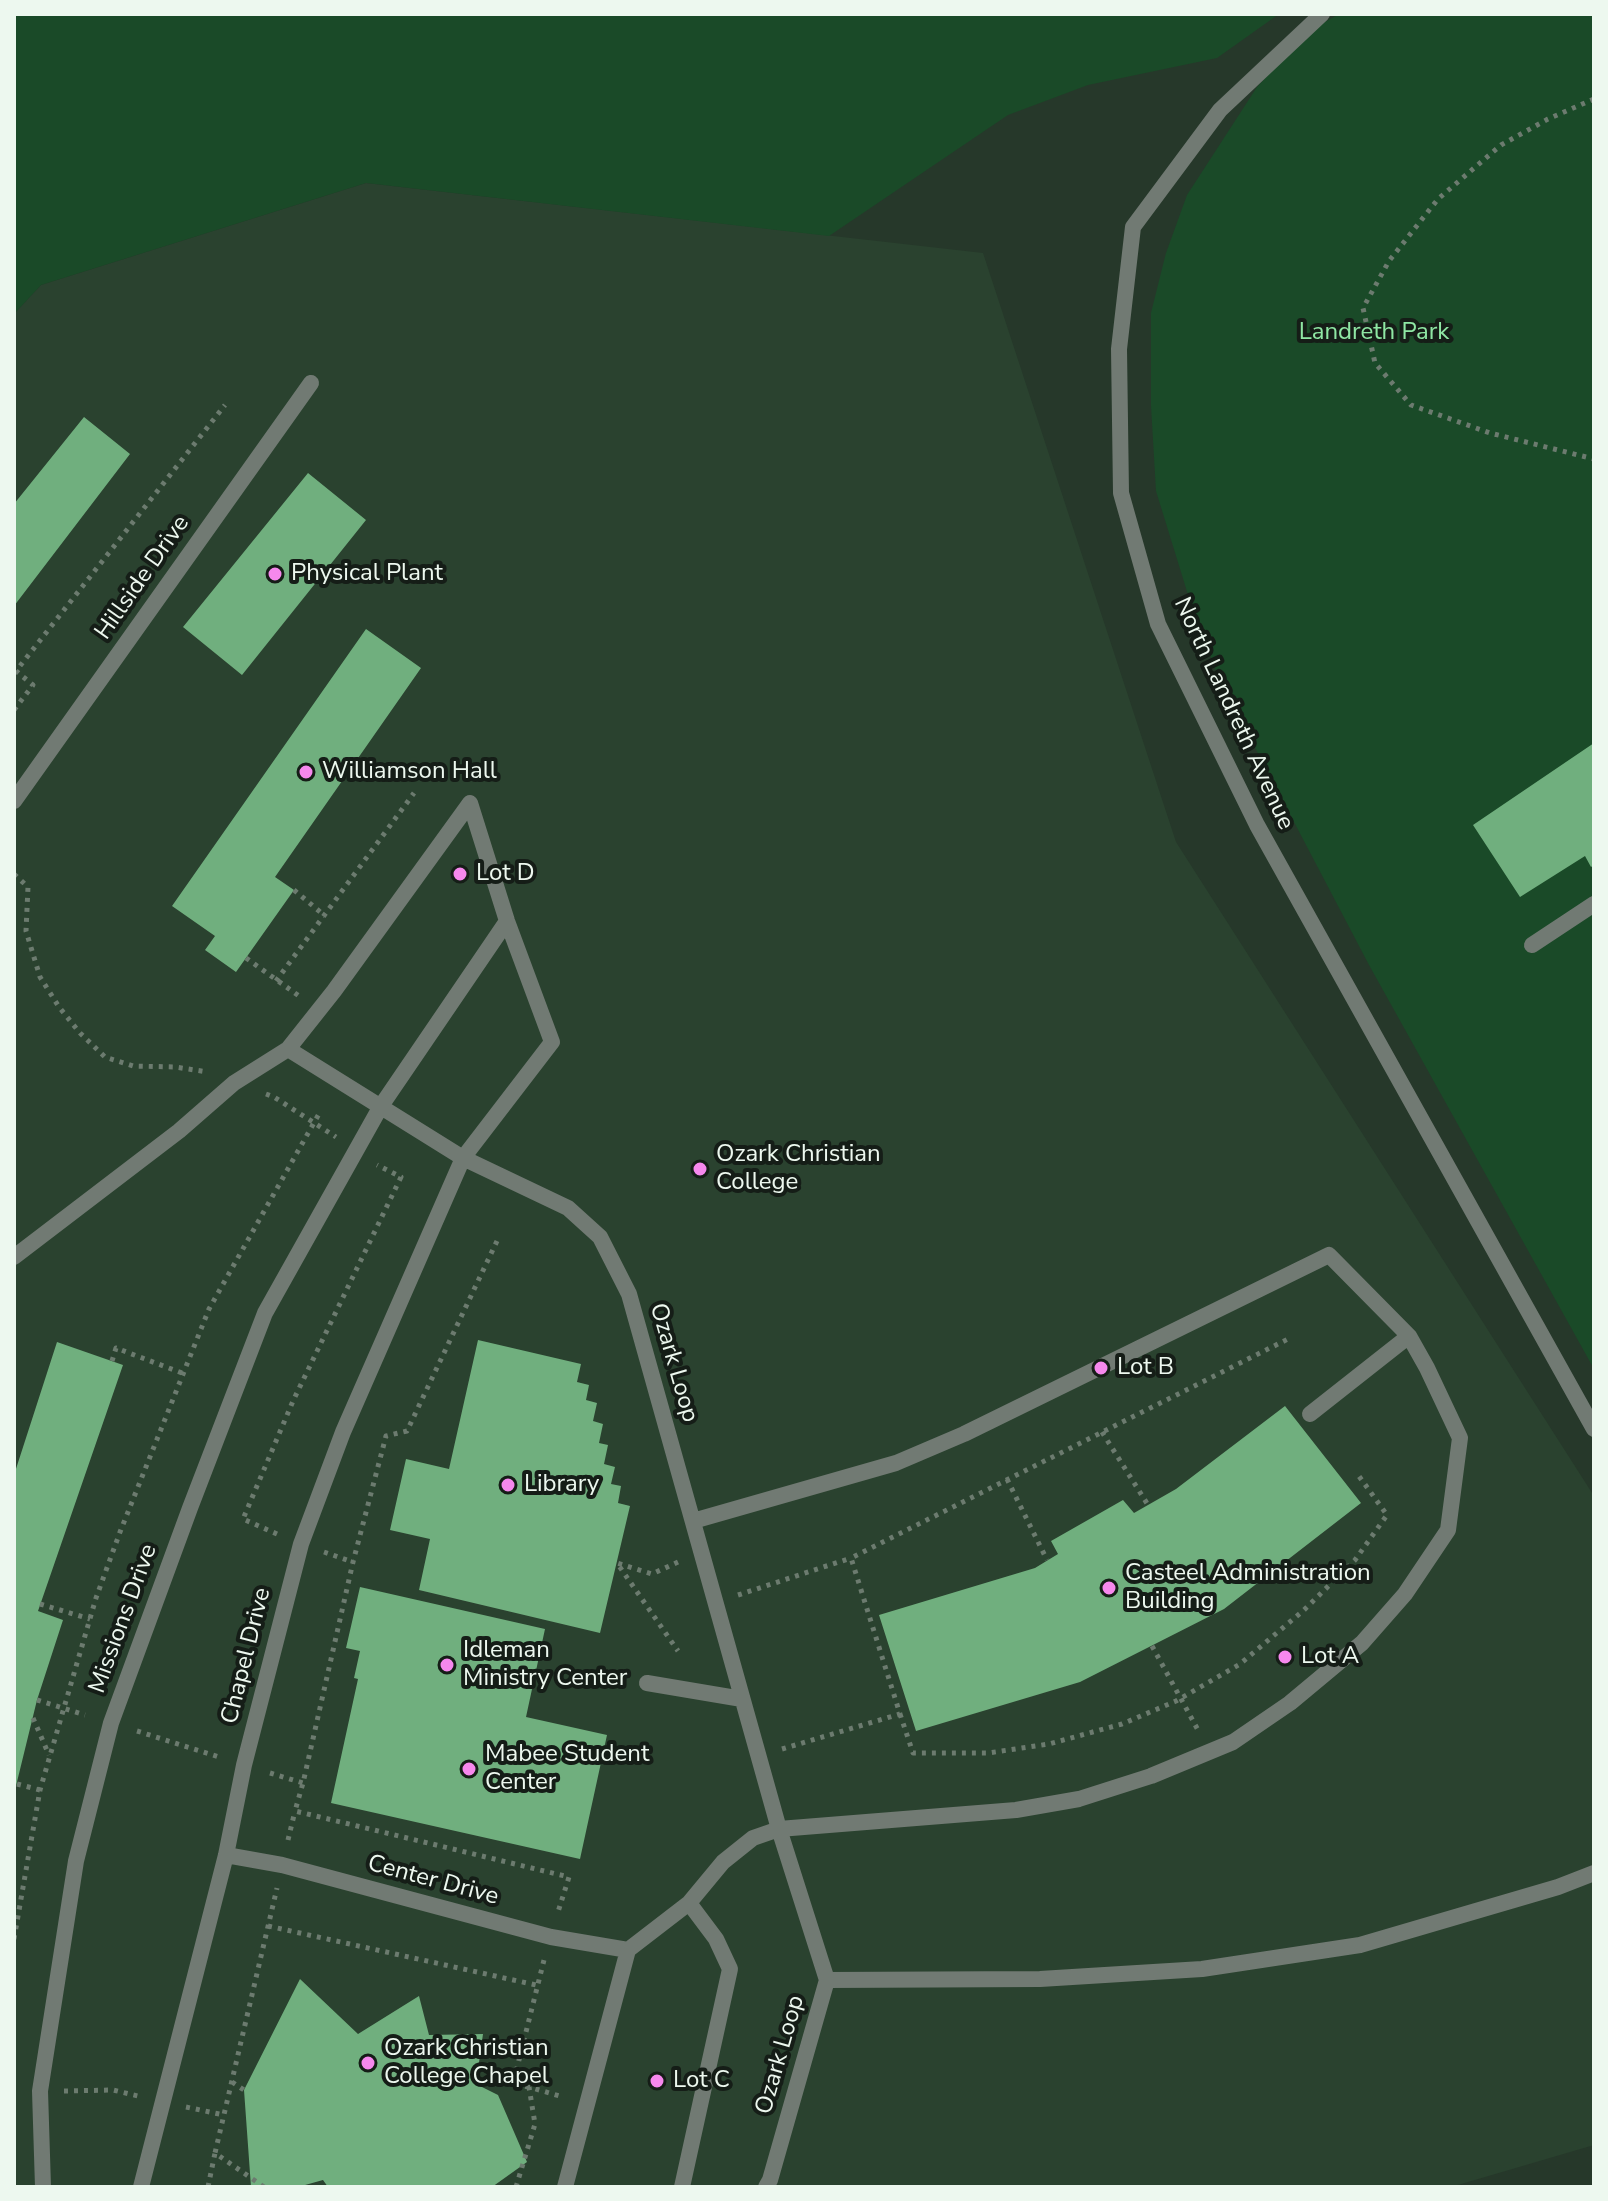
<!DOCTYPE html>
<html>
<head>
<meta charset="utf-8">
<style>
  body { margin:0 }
  #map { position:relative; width:1608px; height:2201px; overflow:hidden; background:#26382a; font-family:"Nunito Sans",sans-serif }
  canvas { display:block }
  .frame { position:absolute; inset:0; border:16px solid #edf8ef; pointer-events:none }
</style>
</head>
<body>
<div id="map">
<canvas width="1608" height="2201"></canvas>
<div class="frame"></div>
</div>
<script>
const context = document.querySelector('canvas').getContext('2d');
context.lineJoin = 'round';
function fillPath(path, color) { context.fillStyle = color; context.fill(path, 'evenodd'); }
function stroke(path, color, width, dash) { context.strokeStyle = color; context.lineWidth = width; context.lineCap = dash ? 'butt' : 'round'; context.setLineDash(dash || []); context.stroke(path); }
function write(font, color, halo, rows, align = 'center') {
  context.font = font + ' "Nunito Sans",sans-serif'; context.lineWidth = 8; context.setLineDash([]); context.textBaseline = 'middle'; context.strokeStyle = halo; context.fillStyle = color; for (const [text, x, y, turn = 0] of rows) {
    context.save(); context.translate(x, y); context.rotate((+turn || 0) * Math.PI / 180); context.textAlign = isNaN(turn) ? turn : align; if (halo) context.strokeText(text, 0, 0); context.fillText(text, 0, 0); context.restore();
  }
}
fillPath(new Path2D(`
  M366,183L983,253L1176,842L1594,1496V2145L1451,2187H14V314L41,285Z`), '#2a422f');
fillPath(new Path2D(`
  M14,14H1279L1217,58L1088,85L1008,115L829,236L366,183L41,285L14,314Z
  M1339,14H1594V1369L1369,965L1219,679L1189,598L1156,491L1151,406V313L1166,253L1187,195L1257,87L1309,31Z`), '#1a4a28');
fillPath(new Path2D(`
  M84,417L130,454L14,606V504Z
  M308,473L366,520L242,675L183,627Z
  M366,629L421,668L275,877L294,890L236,972L205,950L215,936L172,906Z
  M1594,743V865L1591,867L1585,856L1520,897L1473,825Z
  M478,1340L581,1364L577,1382L589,1385L586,1400L597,1403L593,1421L603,1424L599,1443L608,1445L604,1464L615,1467L611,1484L621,1486L618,1503L630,1506L600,1633L419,1590L430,1539L390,1530L406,1459L449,1469Z
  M57,1342L123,1365L38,1611L63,1620L37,1700L15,1790L14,1475Z
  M1285,1406L1361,1503L1224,1609L1080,1682L916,1731L879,1615L1035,1568L1058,1554L1051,1541L1123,1500L1134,1513L1176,1489Z
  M360,1587L545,1629L526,1717L607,1735L580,1859L331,1803L358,1679L354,1678L360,1651L346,1648Z
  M300,1979L358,2034L419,1996L429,2035L483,2034L476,2084L498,2095L527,2162L492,2187H328L323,2180L298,2187H251L244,2090Z`), '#70af7e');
stroke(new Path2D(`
  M1594,99L1548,119L1501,145L1438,199L1389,261L1363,308L1375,363L1411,405L1490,433L1594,459
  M14,710L33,685L16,671L225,405
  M14,874L28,887L26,931L40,977L59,1007L80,1033L105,1057L133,1066L175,1067L208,1072
  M294,890L325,916
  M246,958L299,996
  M276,981L414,793
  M266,1094L274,1097L336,1137
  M497,1241L407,1431L386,1436L353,1562L303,1783L295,1811L569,1877L558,1912
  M112,1361L116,1348L182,1373
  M1102,1432L1148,1505
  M1007,1479L1047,1560
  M277,1534L243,1519L293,1401L401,1177L377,1165
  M324,1552L353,1562
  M678,1562L652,1574L617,1563L678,1651
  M738,1595L851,1558
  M40,1604L90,1619
  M1152,1646L1198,1730
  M37,1700L85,1715
  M900,1714L913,1753H988L1049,1744L1122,1724L1176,1701L1240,1664L1304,1610L1355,1560L1387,1515L1356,1472
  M33,1718L49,1755
  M137,1731L219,1757
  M782,1749L900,1714L851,1558L1288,1339
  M270,1773L303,1783
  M17,1784L40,1790
  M288,1840L295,1811
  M268,1926L536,1985
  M14,1939L40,1790L96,1598L120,1532L209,1309L320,1112
  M232,2082L244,2090
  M529,2087L513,2084L544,1960
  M64,2091L113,2090L138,2096
  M186,2107L224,2115
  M208,2187L215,2153
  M264,2187L215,2153L277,1888
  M516,2187L535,2124L529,2087L563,2097`), '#6c7b6f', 5, [4, 6]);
stroke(new Path2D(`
  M14,801L311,383
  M1532,945L1594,904
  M14,1257L179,1131L234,1083L288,1049L463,1158L568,1208L600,1237L629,1294L779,1829L827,1980L770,2180L766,2187
  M1310,1414L1409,1336
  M647,1683L742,1699
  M226,1855L282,1865L551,1937L628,1950
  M827,1980L1040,1979L1202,1969L1360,1945L1558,1887L1594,1873
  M43,2187L40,2091L76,1861L111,1723L190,1508L265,1313L381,1106L507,921
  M141,2187L226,1855L244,1765L301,1544L343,1432L463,1158L552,1042L507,921L470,803L334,991L288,1049
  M565,2187L628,1950L689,1903L723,1862L753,1838L779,1829L1016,1810L1079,1799L1151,1776L1233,1742L1290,1703L1362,1643L1405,1594L1448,1530L1460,1438L1427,1368L1409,1336L1329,1255L964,1434L896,1463L693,1521
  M682,2187L730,1969L716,1939L689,1903`), '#717a73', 16);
stroke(new Path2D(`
  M1322,14L1220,110L1133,227L1119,349L1121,493L1158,624L1257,825L1594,1429`), '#717a73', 16);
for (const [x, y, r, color] of [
  [275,574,8,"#f688ed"],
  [306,772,8,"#f688ed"],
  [460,874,8,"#f688ed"],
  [700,1169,8,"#f688ed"],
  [1101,1368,8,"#f688ed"],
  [508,1485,8,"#f688ed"],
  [1109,1588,8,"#f688ed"],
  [1285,1657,8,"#f688ed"],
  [447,1665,8,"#f688ed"],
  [469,1769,8,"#f688ed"],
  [368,2063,8,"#f688ed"],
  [657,2081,8,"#f688ed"]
]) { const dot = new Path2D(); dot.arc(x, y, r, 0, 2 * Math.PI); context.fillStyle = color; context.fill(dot); stroke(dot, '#151d17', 3); }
write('24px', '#8fe7a4', '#151d17', [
  ["Landreth Park",1374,333]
]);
write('24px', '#edf8ef', '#151d17', [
  ["Physical Plant",291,574],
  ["Williamson Hall",322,772],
  ["Lot D",476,874],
  ["Ozark Christian",716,1155],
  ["College",716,1183],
  ["Lot B",1117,1368],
  ["Library",524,1485],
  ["Casteel Administration",1125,1574],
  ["Building",1125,1602],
  ["Idleman",463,1651],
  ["Ministry Center",463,1679],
  ["Lot A",1301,1657],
  ["Mabee Student",485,1755],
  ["Center",485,1783],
  ["Ozark Christian",384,2049],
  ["College Chapel",384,2077],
  ["Lot C",673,2081]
], 'left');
write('24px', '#edf8ef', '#151d17', [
  ["Hillside Drive",143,578,-55],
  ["North Landreth Avenue",1233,714,65],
  ["Ozark Loop",673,1363,74],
  ["Missions Drive",124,1619,-70],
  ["Chapel Drive",247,1656,-76],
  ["Center Drive",433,1881,15],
  ["Ozark Loop",781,2055,-74]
]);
</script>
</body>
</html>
